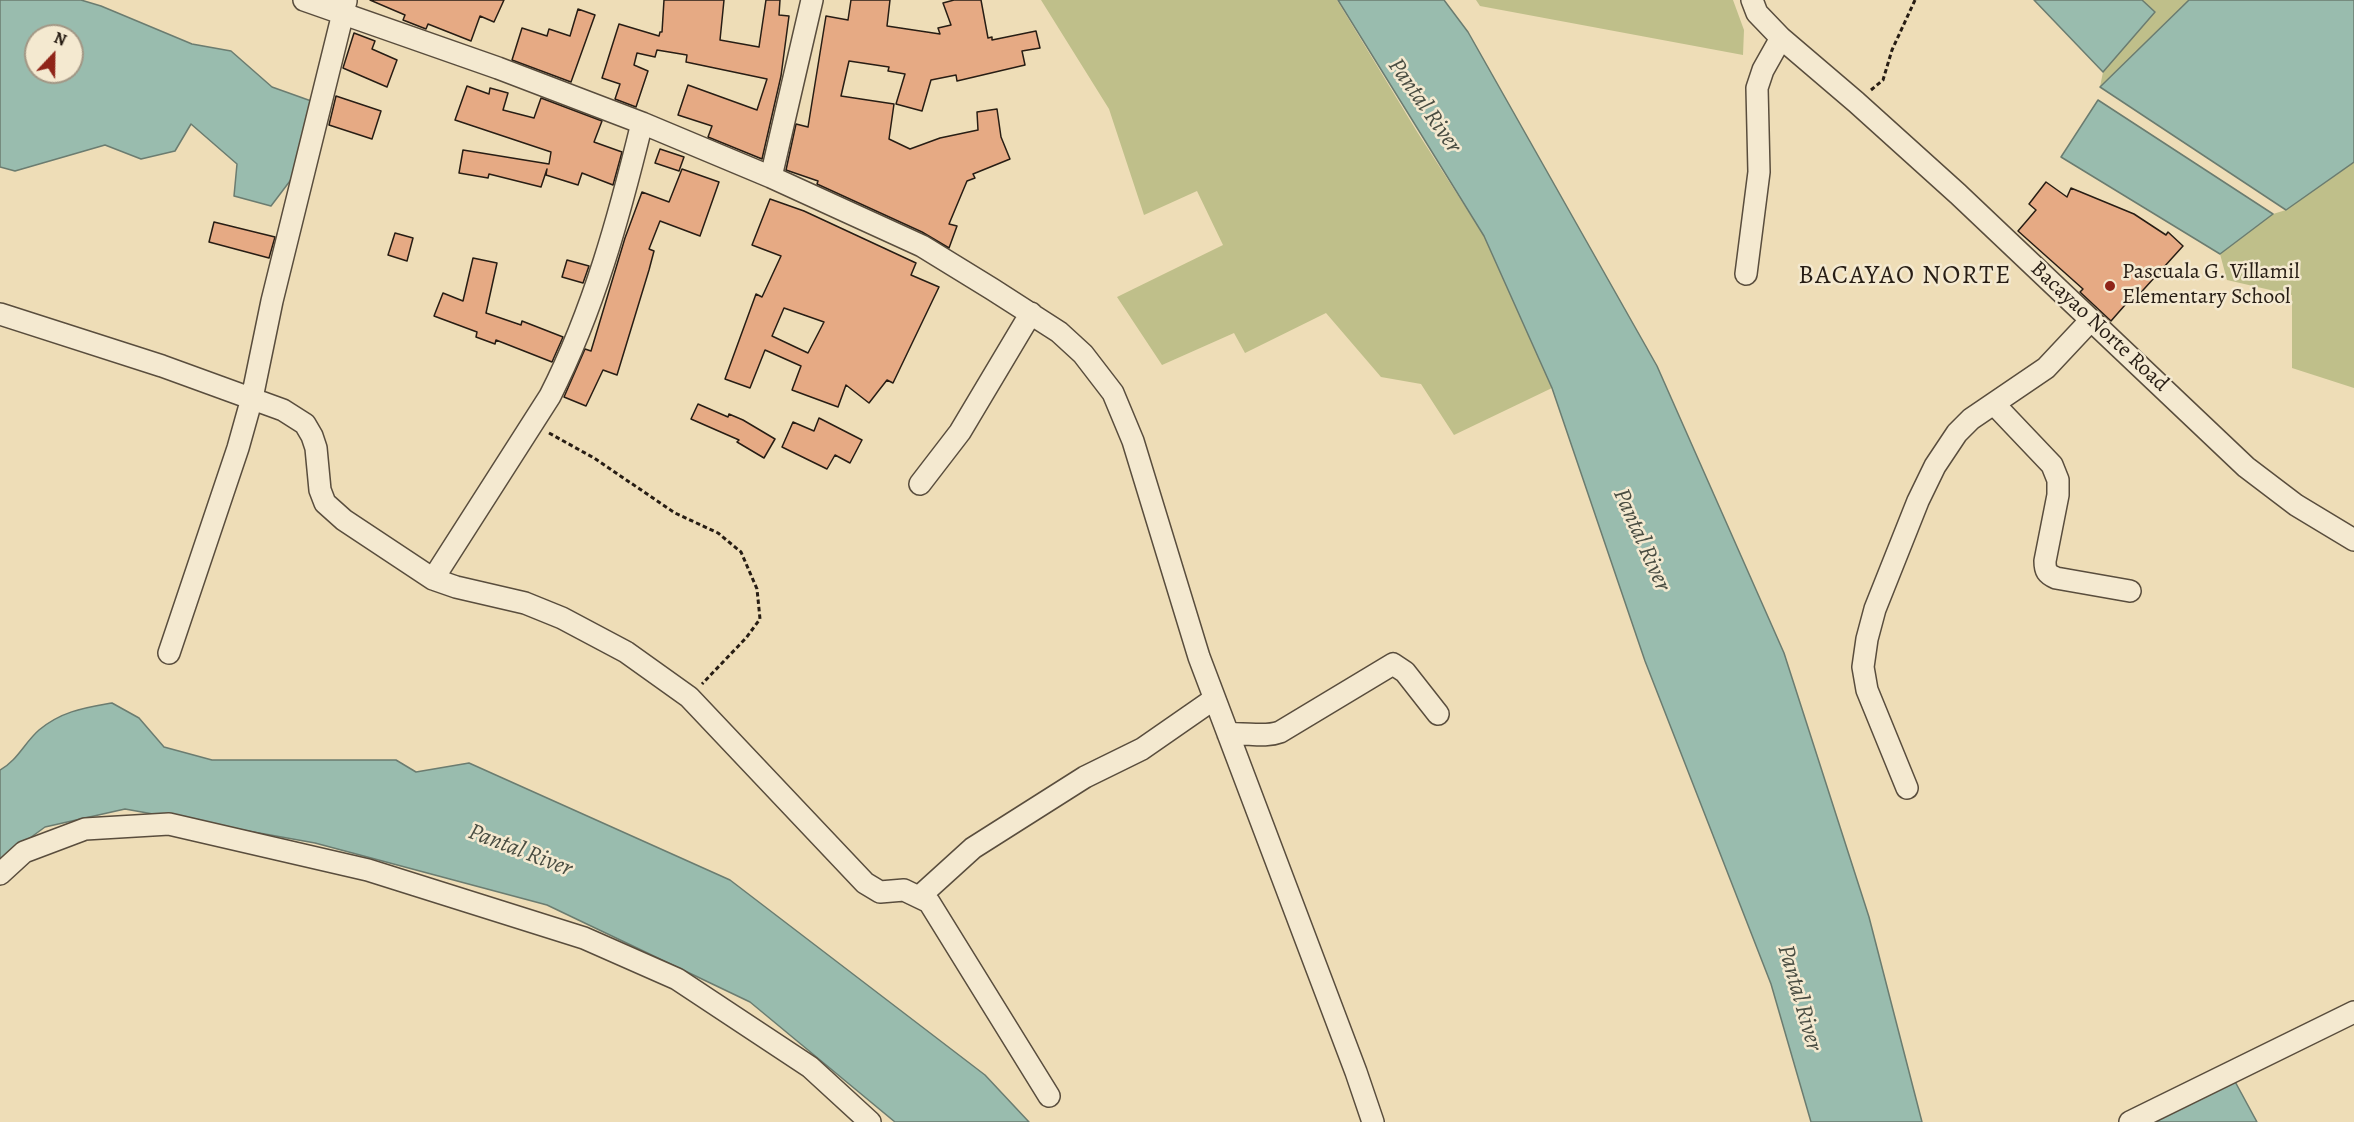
<!DOCTYPE html>
<html>
<head>
<meta charset="utf-8">
<style>
  body { margin:0 }
  #map { position:relative; width:2354px; height:1122px; overflow:hidden; background:#eeddb7; font-family:Alegreya,serif }
  canvas { display:block }
  .north { position:absolute; left:24px; top:24px; width:60px; height:60px; box-sizing:border-box; background:#f4e9d0; border:2px solid #a29785; border-radius:50%; rotate:22deg; font-size:16px; font-weight:700; line-height:24px; text-align:center; color:#271d14 }
  .north::after { content:''; display:block; margin:auto; width:21px; height:27px; background:#8f2418; clip-path:polygon(50% 0,100% 100%,50% 72%,0 100%) }
</style>
</head>
<body>
<div id="map">
<canvas width="2354" height="1122"></canvas>
<div class="north">N</div>
</div>
<script>
const context = document.querySelector('canvas').getContext('2d');
context.lineJoin = 'round';
function fillPath(path, color) { context.fillStyle = color; context.fill(path, 'evenodd'); }
function stroke(path, color, width, dash) { context.strokeStyle = color; context.lineWidth = width; context.lineCap = dash ? 'butt' : 'round'; context.setLineDash(dash || []); context.stroke(path); }
function write(font, color, halo, rows, align = 'center') {
  context.font = font + ' Alegreya,serif'; context.lineWidth = 5; context.setLineDash([]); context.textBaseline = 'middle'; context.strokeStyle = halo; context.fillStyle = color; for (const [text, x, y, turn = 0] of rows) {
    context.save(); context.translate(x, y); context.rotate((+turn || 0) * Math.PI / 180); context.textAlign = isNaN(turn) ? turn : align; if (halo) context.strokeText(text, 0, 0); context.fillText(text, 0, 0); context.restore();
  }
}
fillPath(new Path2D(`
  M1041,0H1337L1416,130L1484,236L1552,388L1454,435L1421,384L1381,377L1326,313L1245,353L1234,333L1162,365L1117,297L1223,245L1197,191L1144,215L1109,109Z
  M1476,0H1733L1744,30L1743,55L1480,6Z
  M2142,0H2189L2100,87L2103,72L2154,12Z
  M2354,162V388L2292,368V295L2227,280L2220,254L2273,214L2286,210Z`), '#bfbf8a');
const water = new Path2D(`
  M0,0H81L101,6L192,44L231,51L272,87L314,102L296,173L271,206L234,196L237,164L191,124L175,151L141,159L105,145L15,171L0,167ZM36,36H72V72H36Z
  M1338,0H1444L1468,32L1657,366L1784,653L1869,917L1922,1122H1811L1771,984L1645,661L1552,388L1484,236Z
  M2034,0H2142L2155,12L2103,72Z
  M2189,0H2354V162L2286,210L2100,87Z
  M2098,100L2273,214L2220,254L2061,157Z
  M112,703L139,718L164,747L212,760H396L416,772L469,763L730,880L985,1075L1029,1122H895L750,1002L547,905L315,843L125,809L45,827L0,860V770C17,761 25,742 39,730C62,711 84,708 112,703Z
  M2232,1076L2257,1122H2143Z`);
fillPath(water, '#99bcae');
stroke(water, '#6b7c70', 1.5);
const building = new Path2D(`
  M370,0H504L494,22L480,16L471,41L428,24L426,29L403,20L405,15Z
  M664,0H724L720,40L759,47L766,0H780L779,15L789,16L781,76L762,159L708,137L712,126L678,115L688,85L757,110L767,79L686,62L687,55L657,50L655,57L637,53L634,65L648,71L636,107L615,99L620,84L602,78L619,24L659,36L660,32H662Z
  M851,0H890L887,26L940,34L938,28L951,25L943,3L954,0H981L988,38L992,37V40L1036,31L1040,48L1022,51L1025,65L957,81L956,75L931,80L922,111L896,104L905,74L888,71L889,67L849,61L841,96L894,104L889,139L910,149L940,138L978,130L977,112L997,109L1001,137L1010,159L973,174L975,178L967,181L949,224L957,226L949,248L922,232L817,184L818,181L786,170L796,124L808,127L826,16L848,20Z
  M578,9L595,15L571,82L512,60L522,28L547,36L549,29L570,36Z
  M354,33L375,41L372,49L397,60L387,87L343,68Z
  M467,86L489,94L490,88L508,93L503,110L534,118L541,98L602,121L594,142L622,152L613,185L582,173L578,185L546,175L547,169L541,187L489,174L488,178L459,173L463,150L549,164L551,152L455,120Z
  M336,96L381,111L372,139L329,125Z
  M660,149L684,157L679,171L655,163Z
  M682,169L719,182L700,236L660,221L649,249L654,251L649,270L617,375L603,370L586,406L564,397L585,349L591,351L625,238L642,192L669,202Z
  M2046,182L2067,197L2071,188L2134,214L2166,235L2168,232L2183,246L2135,299L2132,297L2111,321L2080,292L2083,289L2018,231L2036,210L2029,204Z
  M770,199L804,211L916,263L911,275L939,287L893,383L887,380L869,403L846,385L838,407L792,390L801,366L765,350L750,388L725,379L756,294L762,297L781,256L752,245ZM784,308L824,322L808,353L772,336Z
  M214,222L275,237L269,258L209,242Z
  M395,233L413,238L407,261L388,255Z
  M473,258L497,263L486,313L521,325L522,321L563,337L552,362L496,340L495,344L476,337L477,332L434,316L443,293L463,301Z
  M567,260L589,266L583,283L562,277Z
  M698,404L728,417L729,414L743,420L775,439L764,458L737,442L739,440L691,419Z
  M819,418L862,440L850,463L835,455L827,469L782,447L793,422L814,431Z`);
fillPath(building, '#e6aa84');
stroke(building, '#271d14', 1.5);
const minor = new Path2D(`
  M304,0L498,68L642,123L771,177L922,246L992,289L1059,332L1083,354L1113,393L1133,441L1199,657L1356,1072L1373,1122
  M1752,0L1757,13L1781,38L1856,102L1958,194L2246,467L2296,505L2354,540
  M771,177L812,0
  M1746,274L1759,172L1757,88L1763,70L1781,38
  M0,314L162,366L283,410L305,424L312,436L316,448L320,490L325,503L344,520L433,579L456,587L525,603L562,618L626,652L689,697L865,883L880,892L904,890L929,902L1049,1096
  M1994,404L2052,465L2058,480V495L2045,561C2045,571 2047,574 2056,578L2130,591
  M920,484L960,432L1031,313
  M433,579L550,396C594,309 619,217 642,123
  M169,653L238,448L252,398L272,301L346,1
  M1228,734C1246,732 1264,738 1280,732L1393,664L1405,672L1438,714
  M1907,788L1867,690L1863,667L1867,639L1875,609L1918,501L1935,466L1957,433L1971,419L2046,368L2091,320
  M0,874L24,852L85,829L169,824L368,870L584,938L677,979L810,1067L870,1122
  M919,897L973,848L1085,777L1142,749L1214,699
  M2130,1122L2354,1012`);
stroke(minor, '#594d3d', 24);
stroke(new Path2D(`
  M1871,90L1883,80L1892,50L1915,0
  M549,433L594,458L675,513L718,533L741,552L757,589L760,619L746,638L702,684`), '#271d14', 3, [4.5, 3]);
stroke(minor, '#f4e9d0', 21);
for (const [x, y, r, color] of [
  [2110,286,6,"#8f2418"]
]) { const dot = new Path2D(); dot.arc(x, y, r, 0, 2 * Math.PI); context.fillStyle = color; context.fill(dot); stroke(dot, '#f4e9d0', 2); }
write('22px', '#271d14', '#f4e9d0', [
  ["Pascuala G. Villamil",2122,273],
  ["Elementary School",2122,298]
], 'left');
write('22px', '#271d14', '#f4e9d0', [
  ["Bacayao Norte Road",2099,327,43]
]);
write('italic 24px', '#494d42', '#f4e9d0', [
  ["Pantal River",1424,106,55],
  ["Pantal River",1641,540,66],
  ["Pantal River",520,851,21],
  ["Pantal River",1799,998,74]
]);
context.letterSpacing = '1.5px';
write('26px', '#271d14', '#f4e9d0', [
  ["BACAYAO NORTE",1905,277]
]);
context.letterSpacing = '0px';
</script>
</body>
</html>
